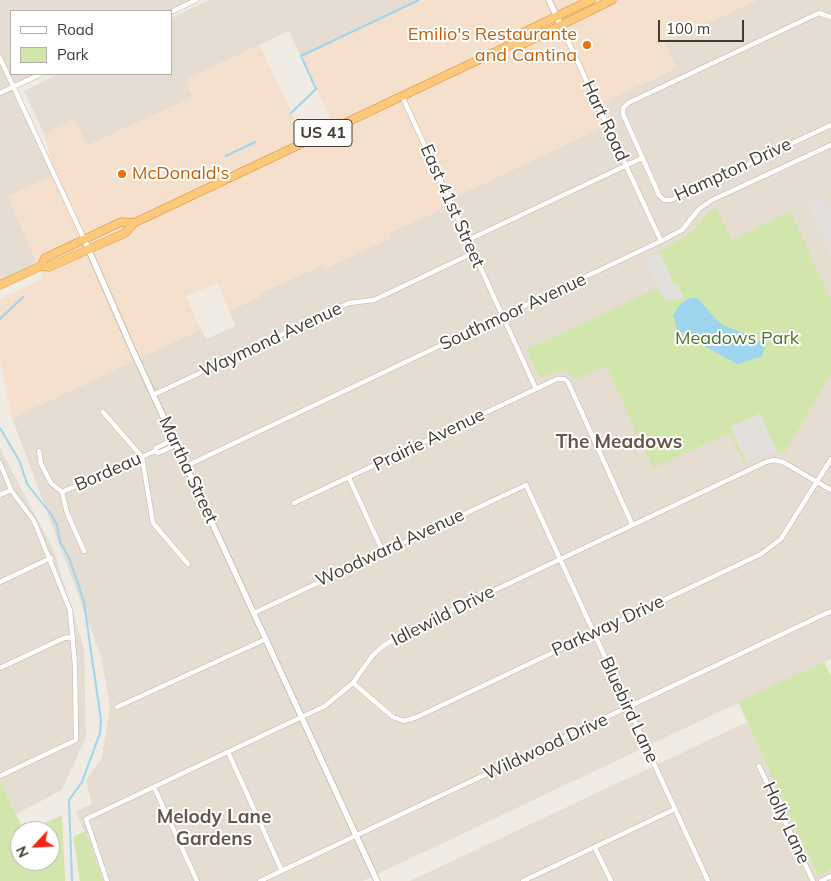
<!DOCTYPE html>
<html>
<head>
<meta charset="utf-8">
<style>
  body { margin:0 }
  #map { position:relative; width:831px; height:881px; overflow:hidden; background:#f1ece3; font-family:Mulish,sans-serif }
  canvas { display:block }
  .legend { position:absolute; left:10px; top:10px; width:162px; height:65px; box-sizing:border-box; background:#fff; border:1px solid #b4b1ad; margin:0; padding:6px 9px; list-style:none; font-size:15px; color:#433b33 }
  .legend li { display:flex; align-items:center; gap:10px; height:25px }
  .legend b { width:25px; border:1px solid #b4b1ad }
  .north { position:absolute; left:10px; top:821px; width:50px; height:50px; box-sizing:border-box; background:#fff; border:1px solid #b4b1ad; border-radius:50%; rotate:245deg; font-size:14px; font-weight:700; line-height:20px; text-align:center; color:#433b33 }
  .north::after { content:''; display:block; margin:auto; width:18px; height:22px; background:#f72214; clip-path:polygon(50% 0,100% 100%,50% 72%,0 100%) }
  .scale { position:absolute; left:658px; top:20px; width:86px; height:22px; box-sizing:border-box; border:2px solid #433b33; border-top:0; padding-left:6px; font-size:15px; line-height:18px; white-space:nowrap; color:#433b33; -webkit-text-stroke:4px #fff; paint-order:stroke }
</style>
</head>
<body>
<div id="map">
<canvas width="831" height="881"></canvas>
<ul class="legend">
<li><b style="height:6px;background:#fff"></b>Road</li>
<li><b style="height:14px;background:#d1e6ab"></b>Park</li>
</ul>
<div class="north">N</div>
<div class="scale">100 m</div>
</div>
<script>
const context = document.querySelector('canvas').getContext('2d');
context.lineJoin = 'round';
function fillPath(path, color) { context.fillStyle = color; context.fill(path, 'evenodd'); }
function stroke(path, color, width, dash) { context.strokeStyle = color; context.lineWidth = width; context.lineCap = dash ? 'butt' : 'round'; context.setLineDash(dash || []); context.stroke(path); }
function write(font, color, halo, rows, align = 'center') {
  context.font = font + ' Mulish,sans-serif'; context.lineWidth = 4; context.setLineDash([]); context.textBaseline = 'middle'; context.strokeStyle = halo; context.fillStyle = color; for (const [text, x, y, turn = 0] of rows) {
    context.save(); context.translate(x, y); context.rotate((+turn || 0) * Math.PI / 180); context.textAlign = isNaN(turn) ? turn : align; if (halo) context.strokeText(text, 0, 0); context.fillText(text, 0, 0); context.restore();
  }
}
fillPath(new Path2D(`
  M0,0H192L169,11H11V74H37L12,86L52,175L37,264L0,282Z
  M209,0H421L301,56L289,31L186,80L193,97L87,146L74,119L44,134L24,91L59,74H171V18Z
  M757,0H831V659L363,881H103L76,811L92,804L86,780L102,758L110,707L101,656L12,418L201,329L206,339L236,326L229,311L261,296V293L324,264L325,268L391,238L389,233L446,207L445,202L602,127L612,119L604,102L676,68L665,43Z
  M0,448L54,551L84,649L86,737L62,790L16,814L0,780Z
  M747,722L818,875L831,869V881H410Z`), '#e5ddd1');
fillPath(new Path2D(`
  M421,0H757L665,43L676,68L604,102L612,119L602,127L445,202L446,207L389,233L391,238L325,269L324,264L261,293V296L229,311L217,283L186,296L201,329L12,418L0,361V299L43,278L7,196L55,174L44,134L74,119L88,146L193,97L186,80L260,45L302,135L330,118L301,56Z`), '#f4e0cd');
fillPath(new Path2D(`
  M716,208L732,240L790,211L831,300V374L784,453H767L744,463L730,433L653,468L606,366L575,380C564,363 554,376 540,377L526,350L658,288L644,259L689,235L709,212Z
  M824,662L831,676V869L818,876L738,702Z
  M0,780L24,831H20V861H50V831H27L62,815L65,881H0Z
  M85,831L103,881H80L73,837Z`), '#d1e6ab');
fillPath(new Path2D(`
  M823,196L831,214V257L806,203Z
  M660,252L674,284L679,286L684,298L668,301L665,300L661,293L644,259Z
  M760,413L778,453H767L746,462L730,427Z`), '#e2dfdc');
fillPath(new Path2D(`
  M691,298H697C706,307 713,317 722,324C733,331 754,334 761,343C766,348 764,352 761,357L737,364L684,335L677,328L673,315L681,303Z`), '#9fd5ee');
stroke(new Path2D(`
  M291,113L316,89L301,56L419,0
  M226,156L255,142
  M0,319L23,297
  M0,428L20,462L27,484L51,514L57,525L60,542L69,558L79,586L84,603L101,720L100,733L82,782L69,800L72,881`), '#9fd5ee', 2);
const minor = new Path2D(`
  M171,12L196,0
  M831,17L819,13L628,103L623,108V114L659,195L664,200H671L831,125
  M561,26L661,241
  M0,58L84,239
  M0,93L41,74
  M402,96L536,389
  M468,240L642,158
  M153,395L349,303L374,300L473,253
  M103,412L142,457L153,523L188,564
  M39,451L41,464L51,483L62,492L67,513L84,551
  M155,451L158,453L176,445
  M0,463L11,490L34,521L70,610L75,666L76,740L0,776
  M186,466L661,241L682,230L699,209L712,200L831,145
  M349,478L383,552
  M62,492L155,451L156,448L174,439
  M0,495L11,490
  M294,503L557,379H564L568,382L632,524
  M0,582L51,558
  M254,613L526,485L708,881
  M0,668L64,638L73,637
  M353,683L393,717L404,721L417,717L761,554L781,539L831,459
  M117,707L266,639
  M228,752L282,871
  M759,766L813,881
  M154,787L197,881
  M595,848L611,881
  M107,881L86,819L325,706L353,683L372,656L383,646L404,633L766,462L775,460L783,462L831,490
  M260,881L831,611
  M523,881L675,809
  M821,881L831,876`);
const tertiary = new Path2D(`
  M549,0L561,26
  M84,239L133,351L377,881`);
const trunk = new Path2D(`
  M512,44H523L612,0
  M41,266L49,267L125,233L134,223L512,44L518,35L591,0
  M0,285L41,266L45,258L121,222L134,223`);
stroke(minor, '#bfb5a9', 5.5);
stroke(tertiary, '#bfb5a9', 7);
stroke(trunk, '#db8e34', 9);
stroke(minor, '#fff', 4.5);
stroke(tertiary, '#fff', 5.5);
stroke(trunk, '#fcc87a', 8);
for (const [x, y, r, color] of [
  [587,45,5,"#e8710a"],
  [122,174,5,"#e8710a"]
]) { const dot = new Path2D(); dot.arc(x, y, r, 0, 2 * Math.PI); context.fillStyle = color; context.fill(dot); stroke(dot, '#fff', 2); }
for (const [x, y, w] of [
  [323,133,58]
]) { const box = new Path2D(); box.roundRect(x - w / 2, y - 13.5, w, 27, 4); context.fillStyle = '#fff'; context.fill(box); stroke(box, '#433b33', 1); }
write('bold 16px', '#433b33', null, [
  ["US 41",323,133]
]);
write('18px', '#c56008', '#fff', [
  ["Emilio's Restaurante",577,35],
  ["and Cantina",577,56],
  ["McDonald's",132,174,"left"]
], 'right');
write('18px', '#433b33', '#fff', [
  ["Hart Road",605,121,65],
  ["Hampton Drive",733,170,-25],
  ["East 41st Street",452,206,66],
  ["Southmoor Avenue",513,312,-25],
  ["Waymond Avenue",271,340,-25],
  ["Prairie Avenue",429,440,-26],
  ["Martha Street",188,470,65],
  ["Bordeau",108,472,-24],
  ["Woodward Avenue",390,548,-25],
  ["Idlewild Drive",443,616,-27],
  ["Parkway Drive",608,626,-25],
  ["Bluebird Lane",629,710,65],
  ["Wildwood Drive",546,747,-25],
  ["Holly Lane",786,823,65]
]);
write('18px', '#4b7328', '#fff', [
  ["Meadows Park",737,339]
]);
write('bold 19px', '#65584b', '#fff', [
  ["The Meadows",619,442],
  ["Melody Lane",214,817],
  ["Gardens",214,839]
]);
</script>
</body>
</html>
